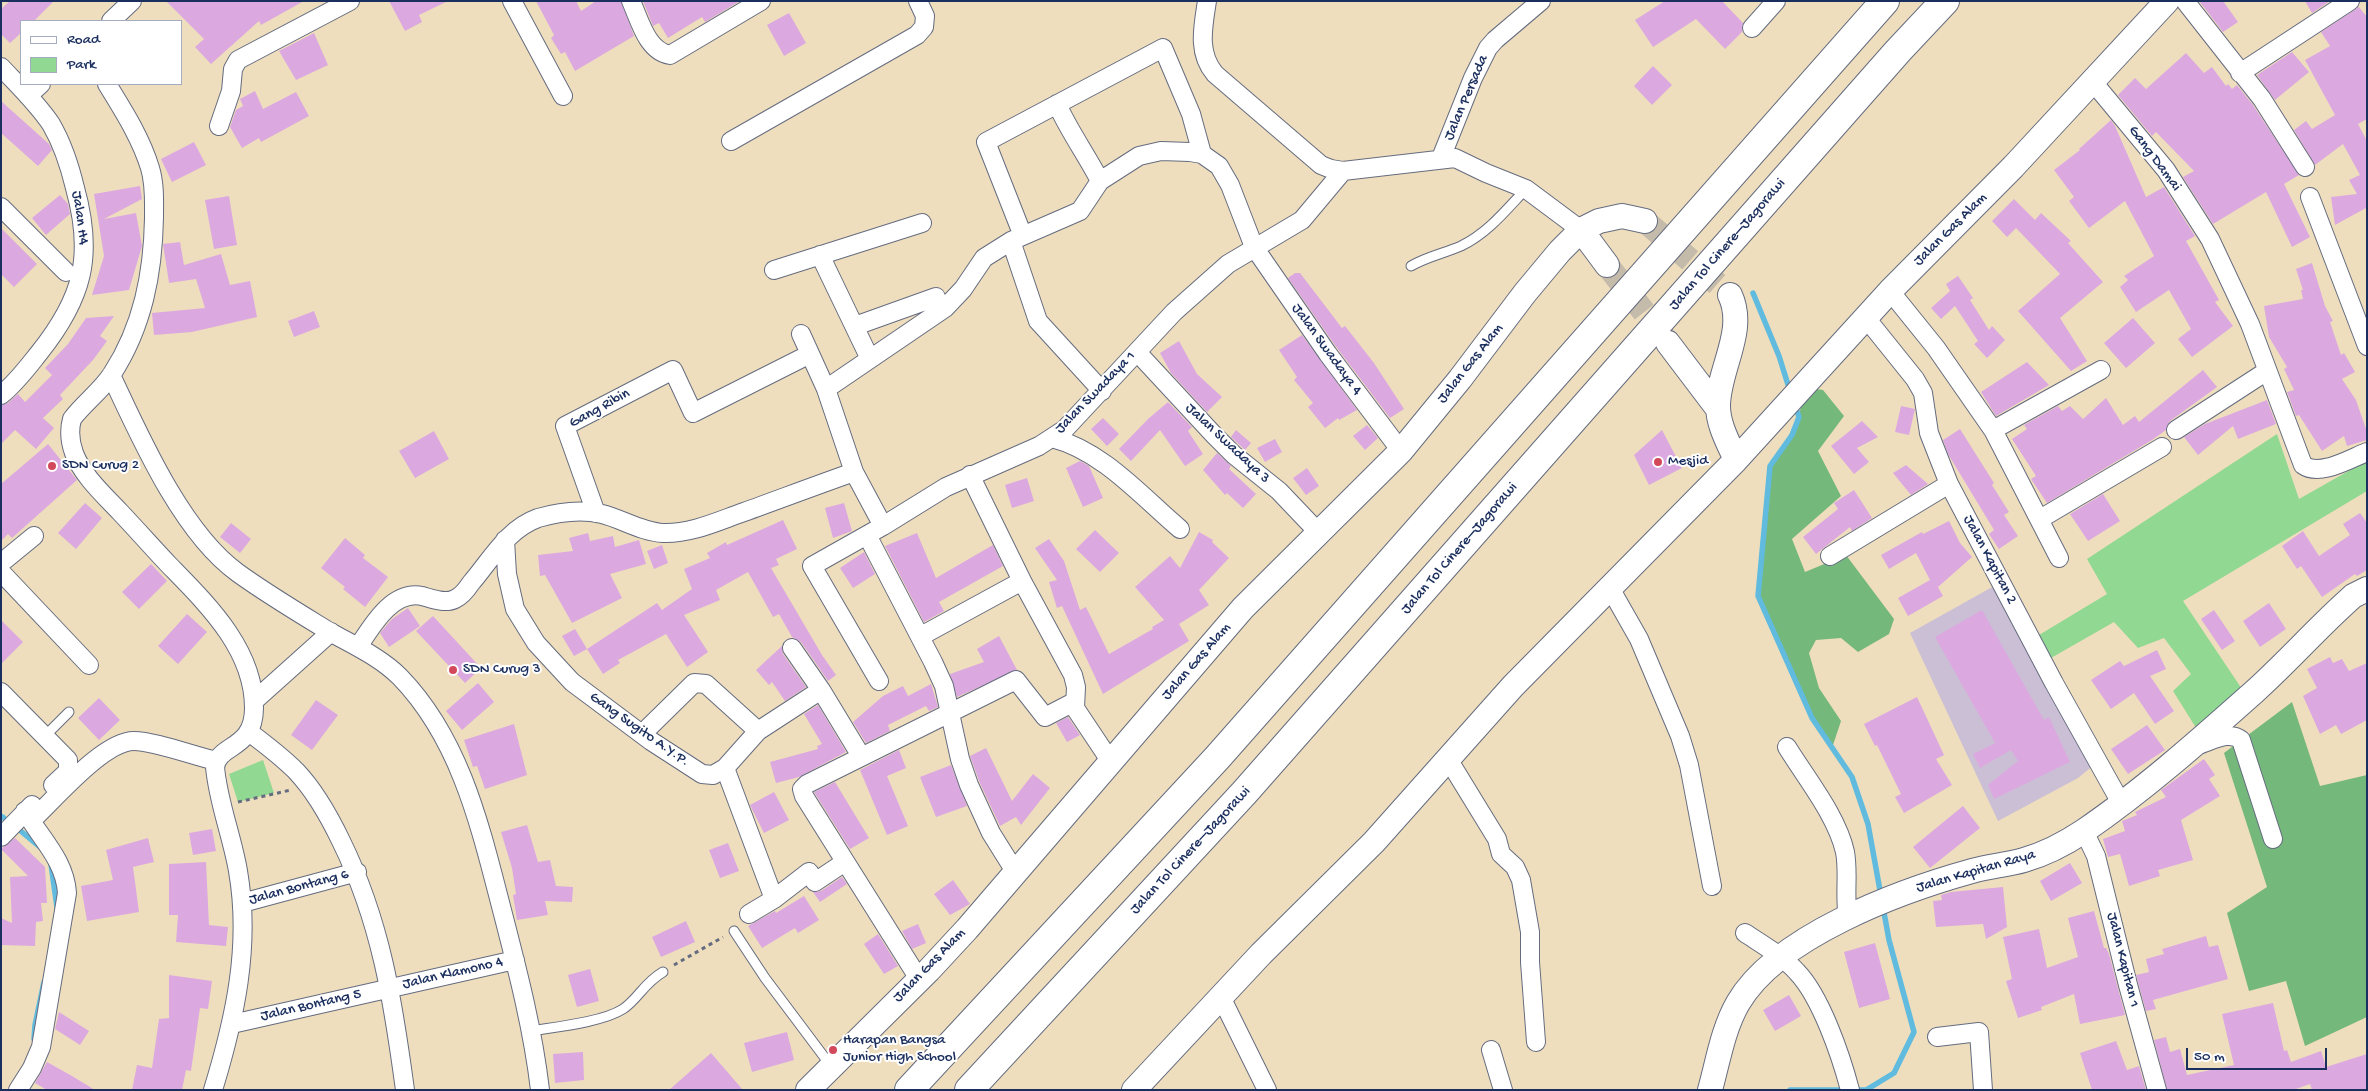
<!DOCTYPE html>
<html>
<head>
<meta charset="utf-8">
<style>
  body { margin:0 }
  #map { position:relative; width:2368px; height:1091px; overflow:hidden; background:#efdebd; font-family:"Gochi Hand",sans-serif }
  canvas { display:block }
  .frame { position:absolute; inset:0; border:2px solid #1b2f5e; pointer-events:none }
  .legend { position:absolute; left:20px; top:20px; width:162px; height:65px; box-sizing:border-box; background:#fff; border:1px solid #a4acbf; margin:0; padding:6px 9px; list-style:none; font-size:15px; color:#1b2f5e }
  .legend li { display:flex; align-items:center; gap:10px; height:25px }
  .legend b { width:25px; border:1px solid #a4acbf }
  .scale { position:absolute; left:2186px; top:1048px; width:141px; height:22px; box-sizing:border-box; border:2px solid #1b2f5e; border-top:0; padding-left:6px; font-size:15px; line-height:18px; white-space:nowrap; color:#1b2f5e; -webkit-text-stroke:4px #fff; paint-order:stroke }
</style>
</head>
<body>
<div id="map">
<canvas width="2368" height="1091"></canvas>
<div class="frame"></div>
<ul class="legend">
<li><b style="height:6px;background:#fff"></b>Road</li>
<li><b style="height:14px;background:#91d892"></b>Park</li>
</ul>
<div class="scale">50 m</div>
</div>
<script>
const context = document.querySelector('canvas').getContext('2d');
context.lineJoin = 'round';
function fillPath(path, color) { context.fillStyle = color; context.fill(path, 'evenodd'); }
function stroke(path, color, width, dash) { context.strokeStyle = color; context.lineWidth = width; context.lineCap = dash ? 'butt' : 'round'; context.setLineDash(dash || []); context.stroke(path); }
function write(font, color, halo, rows, align = 'center') {
  context.font = font + ' "Gochi Hand",sans-serif'; context.lineWidth = 4; context.setLineDash([]); context.textBaseline = 'middle'; context.strokeStyle = halo; context.fillStyle = color; for (const [text, x, y, turn = 0] of rows) {
    context.save(); context.translate(x, y); context.rotate((+turn || 0) * Math.PI / 180); context.textAlign = isNaN(turn) ? turn : align; if (halo) context.strokeText(text, 0, 0); context.fillText(text, 0, 0); context.restore();
  }
}
fillPath(new Path2D(`
  M1994,586L2094,765L2078,778L1998,821L1910,633Z`), '#cbbfd5');
fillPath(new Path2D(`
  M2277,434L2299,499L2366,461L2367,491L2183,601L2244,692L2198,731L2173,691L2191,674L2164,638L2138,648L2114,622L2051,658L2039,635L2107,594L2087,559Z
  M263,760L274,793L238,802L229,774Z`), '#91d892');
fillPath(new Path2D(`
  M1804,387L1823,390L1844,416L1818,451L1841,496L1792,539L1805,572L1846,555L1894,619L1889,634L1858,652L1841,638L1816,640L1809,653L1819,688L1841,721L1832,748L1812,718L1758,596L1770,466L1792,435L1799,417Z
  M2292,702L2320,786L2367,775V1017L2305,1046L2286,981L2249,991L2227,913L2267,887L2224,753Z`), '#74b87c');
stroke(new Path2D(`
  M1753,293L1779,356L1790,391
  M1795,405L1799,417L1792,435L1770,466L1758,596L1812,718L1852,777L1868,824L1881,896
  M1,816L4,818
  M16,827L41,848
  M51,864L57,907
  M34,1039L35,1025L44,982
  M1790,1090H1866L1894,1073L1914,1032L1889,940L1883,907`), '#60bbde', 5.5);
fillPath(new Path2D(`
  M10,1H54L34,21H21V33L10,43L1,34V9Z
  M166,1H304L261,25L259,21L211,64L195,47L204,39Z
  M389,1H448L419,15L422,22L405,31Z
  M536,1H576L581,11L596,1H621L634,36L575,71L565,52L561,54L551,38L554,35Z
  M643,1H740L705,22L702,17L668,38L659,23L653,26Z
  M1665,1H1722L1743,23L1742,32L1725,49L1696,19L1653,47L1635,20Z
  M2199,1H2223L2238,22L2223,32Z
  M2305,1H2330L2312,13Z
  M2359,7L2367,17V119L2358,124L2367,141V210L2366,208L2335,225L2331,197L2357,194L2349,180L2360,175L2343,144L2315,165L2294,130L2306,121L2312,129L2335,115L2305,60L2330,46L2321,32Z
  M789,13L806,43L784,56L767,25Z
  M314,33L328,65L296,80L279,51Z
  M2292,52L2309,72L2275,100L2257,75Z
  M2186,53L2204,73L2212,67L2226,86L2228,84L2232,89L2237,85L2253,105L2299,175L2284,184L2310,237L2292,247L2266,192L2213,224L2183,177L2194,171L2156,132L2152,136L2118,95L2135,78L2146,89Z
  M1653,66L1672,85L1652,105L1634,86Z
  M255,91L263,109L296,92L309,116L261,142L259,138L242,148L230,127L236,110L243,106L240,99Z
  M1,101L49,144L52,150L38,166L1,133Z
  M2111,120L2115,126L2146,197L2164,187L2195,236L2186,241L2219,300L2215,302L2233,326L2192,357L2178,339L2191,329L2169,290L2136,312L2120,287L2128,280L2124,276L2154,256L2125,201L2089,228L2069,201L2074,197L2054,170L2080,150L2079,149Z
  M194,142L206,165L172,182L161,159Z
  M140,186L142,199L104,219L136,213L142,246L129,290L92,295L104,256L94,194Z
  M60,195L68,204L70,214L46,235L32,218Z
  M229,196L237,245L214,249L205,200Z
  M2014,199L2035,220L2041,213L2071,241L2068,243L2103,282L2060,318L2087,361L2071,371L2018,311L2060,274L2016,228L2007,237L1992,221Z
  M1,228L37,264L14,287L1,274Z
  M180,242L184,265L221,254L230,285L250,281L257,317L192,332L154,335L152,313L205,308L196,279L169,283L163,244Z
  M2312,263L2325,306L2333,321L2330,322L2341,355L2344,353L2355,372L2342,379L2356,400L2367,432V440L2347,446L2344,436L2322,451L2299,415L2296,416L2287,392L2294,390L2284,369L2287,367L2269,337L2264,306L2303,299L2301,290H2303L2296,269Z
  M1295,273H1300L1342,328L1345,326L1374,363L1404,409L1390,418L1337,348L1288,278Z
  M1958,276L1973,298L1970,300L1989,330L1992,326L2005,340L1987,358L1974,344L1978,341L1955,306L1941,319L1931,308L1950,291L1946,284Z
  M314,311L320,327L294,337L288,321Z
  M114,316L100,336L107,341L93,360L60,395L63,399L43,418L54,428L36,449L15,430L1,444V405L8,403L18,394L25,402L52,375L45,368L68,344L86,318Z
  M2133,318L2155,343L2126,368L2104,343Z
  M1302,335L1357,410L1339,420L1338,418L1325,428L1308,407L1313,403L1294,380L1297,377L1279,350Z
  M1179,341L1197,374L1222,397L1207,412L1171,373L1160,353Z
  M2027,362L2049,385L1996,416L1981,392Z
  M2203,370L2217,387L2170,421L2166,430L2152,440L2047,503L2031,479L2036,476L2012,439L2027,429L2024,425L2058,406L2062,411L2070,406L2083,419L2106,398L2123,425L2135,416L2139,422Z
  M2267,400L2276,424L2238,439L2233,426L2198,455L2184,437L2205,424Z
  M1168,402L1192,427L1188,431L1203,454L1185,466L1160,430L1131,461L1119,449L1148,419Z
  M1901,406L1915,409L1909,435L1895,432Z
  M1103,418L1119,434L1107,446L1091,429Z
  M1862,421L1878,437L1857,448L1869,462L1854,474L1831,446Z
  M1367,425L1378,438L1365,450L1353,436Z
  M1960,429L1994,483L1992,485L2009,512L2004,515L2018,536L1999,549L1989,534L1994,530L1948,454L1943,440Z
  M1236,430L1251,443L1245,450L1231,437Z
  M1662,430L1682,468L1649,485L1634,455Z
  M434,431L449,459L415,478L399,451Z
  M1275,439L1282,452L1265,462L1257,448Z
  M48,444L77,480L12,538L8,534L1,541V484Z
  M1217,453L1231,466L1229,469L1256,494L1243,508L1227,493L1225,495L1203,470Z
  M1080,461L1089,466L1103,498L1083,507L1066,468Z
  M1906,465L1928,484L1911,495L1893,473Z
  M1307,468L1319,486L1306,495L1293,478Z
  M1027,478L1034,501L1012,508L1005,485Z
  M1854,490L1872,518L1852,531L1850,527L1816,554L1803,537L1838,509L1834,503Z
  M2103,494L2120,521L2088,541L2070,514Z
  M85,503L102,518L76,549L58,533Z
  M844,503L852,531L833,538L825,508Z
  M2360,513L2367,523V570L2357,576L2355,574L2322,597L2301,566L2297,569L2282,546L2303,531L2319,556L2350,535L2343,524Z
  M783,520L797,549L776,559L779,565L771,568L822,655L836,675L828,681L801,642L792,637L779,614L773,617L748,572L716,590L720,600L684,615L708,652L687,667L666,634L618,660L620,663L603,674L587,649L657,603L662,610L692,589L684,569L710,558L707,553L726,542L727,545Z
  M1949,521L1960,543L1972,557L1938,587L1943,596L1908,616L1898,598L1930,580L1916,553L1889,569L1881,555L1922,532L1923,534Z
  M231,523L251,539L240,553L220,537Z
  M1095,530L1119,553L1100,572L1076,549Z
  M1199,532L1213,540L1212,542L1229,558L1199,590L1209,605L1179,624L1189,641L1103,694L1062,606L1057,608L1049,582L1057,580L1035,548L1049,539L1064,561L1080,610L1086,607L1109,654L1153,629L1152,627L1164,620L1135,587L1170,556L1180,568Z
  M588,533L590,541L613,536L615,547L639,540L646,564L610,574L622,598L572,623L545,575L540,576L538,555L573,551L569,538Z
  M917,533L936,578L993,545L1003,566L939,602L944,611L924,622L885,546Z
  M345,538L365,555L363,558L388,577L365,607L343,589L345,587L321,568Z
  M662,545L668,563L654,569L647,551Z
  M864,552L875,574L853,588L840,568Z
  M151,564L167,581L139,609L122,592Z
  M2269,603L2286,629L2260,647L2243,621Z
  M408,608L420,626L389,647L380,633L392,619Z
  M1982,610L2044,720L2049,717L2070,762L1994,799L1988,785L2018,761L2011,750L1980,768L1973,754L1995,743L1935,637Z
  M2214,610L2235,641L2222,650L2201,619Z
  M187,614L207,632L178,664L158,646Z
  M433,616L481,668L465,683L416,631Z
  M1,620L23,642L1,664Z
  M575,629L587,649L574,656L562,636Z
  M999,636L1017,670L957,697L950,674L984,662L977,649Z
  M782,646L783,654L806,687L785,701L772,682L769,685L756,670Z
  M2157,650L2166,669L2150,676L2174,711L2155,724L2134,693L2111,709L2091,680L2120,661L2124,666Z
  M2330,657L2333,663L2342,659L2349,671L2367,663V720L2341,734L2336,725L2320,734L2303,696L2317,688L2307,669Z
  M478,683L494,702L462,730L446,711Z
  M931,684L938,707L929,711L926,706L888,725L890,731L866,743L853,722L883,696L903,686L908,696Z
  M1917,697L1944,755L1936,759L1952,785L1904,813L1895,797L1901,794L1877,745L1875,746L1864,724Z
  M99,698L120,720L99,740L78,718Z
  M316,700L338,715L312,750L291,735Z
  M818,705L846,752L799,777L776,783L770,762L818,749L817,746L822,744L804,714Z
  M1068,717L1080,735L1067,742L1056,723Z
  M514,724L527,775L485,789L477,766L473,767L464,740Z
  M2147,725L2165,750L2128,774L2111,749Z
  M986,748L1012,801L1033,774L1050,788L1021,825L1016,817L1000,826L979,781L970,756Z
  M899,750L906,768L887,776L908,826L887,835L860,770Z
  M2204,759L2215,775L2209,779L2220,796L2181,820L2193,860L2158,870L2160,876L2129,886L2120,854L2108,857L2103,839L2125,831L2122,821L2137,815L2135,812L2166,797L2161,790Z
  M951,765L967,806L936,817L920,777Z
  M835,782L869,838L850,849L814,792Z
  M774,792L789,820L764,833L750,805Z
  M1963,806L1980,828L1930,868L1913,847Z
  M527,825L538,862L550,860L556,886L573,887L572,902L545,901L548,915L517,920L513,895L516,894L512,868L501,832Z
  M212,829L216,851L193,855L189,833Z
  M15,838L45,867L47,903H41L43,921L36,922L35,946L1,945V918L12,923L10,877L28,876L1,849Z
  M148,838L154,862L133,867L139,912L87,921L81,886L113,880L106,850Z
  M728,843L739,871L720,878L709,850Z
  M206,862L209,925L228,927L226,946L176,942L178,915H169V864Z
  M2070,863L2082,883L2051,901L2040,881Z
  M842,877L847,884L820,902L813,892L821,891Z
  M953,880L970,904L950,915L934,894Z
  M2003,887L2007,927L1986,939L1983,924L1936,927L1933,901L1942,900L1941,895L1951,892Z
  M804,896L819,920L798,933L795,928L762,948L748,926L775,911L776,913Z
  M2094,911L2104,948H2106L2109,954L2125,1015L2080,1024L2074,994L2041,1007L2042,1010L2018,1018L2006,981L2012,979L2003,937L2039,929L2047,968L2078,957L2068,918Z
  M686,921L695,942L661,957L652,937Z
  M918,924L926,943L912,949L902,931Z
  M878,934L898,966L884,974L864,944Z
  M2206,936L2209,947L2218,945L2228,979L2153,1000L2156,1009L2146,1011L2136,975L2149,972L2146,959L2164,954L2162,949Z
  M1875,943L1890,999L1859,1008L1844,952Z
  M590,969L599,1001L577,1007L568,975Z
  M169,975L212,981L208,1009L200,1008L191,1071L186,1070L182,1090H132L137,1065L152,1068L159,1019L169,1018Z
  M1789,995L1801,1016L1775,1031L1763,1010Z
  M2273,1003L2284,1051L2287,1050L2291,1062L2321,1051L2326,1067L2367,1054V1090H2312L2310,1084L2293,1090H2167L2154,1040L2166,1037L2170,1052L2180,1049L2187,1075L2234,1065L2222,1014Z
  M59,1012L89,1031L80,1045L55,1029Z
  M787,1032L794,1060L752,1072L744,1043Z
  M2116,1041L2127,1070L2139,1066L2146,1090H2092L2080,1053Z
  M583,1052L584,1080L555,1083L553,1054Z
  M711,1053L743,1090H669Z
  M47,1062L72,1076L95,1090H47L35,1083Z`), '#dba9e0');
stroke(new Path2D(`
  M1645,221L1730,295
  M1607,265L1667,341`), '#c5bbaa', 24, [24, 12]);
const lane = new Path2D(`
  M1411,266C1426,257 1445,253 1461,246C1488,233 1506,210 1526,189
  M45,736L69,712
  M734,931L765,978L831,1066
  M531,1031C555,1027 603,1022 623,1009C638,999 644,983 663,972`);
const street = new Path2D(`
  M512,1L563,96
  M631,1C640,21 647,51 670,55L761,1
  M1207,1C1203,27 1197,53 1215,74L1321,165L1331,169L1343,171L1455,158L1486,173L1526,189L1581,230
  M2185,1L2262,99L2305,167
  M111,21L132,1
  M1752,28L1776,1
  M1,67C18,85 37,103 51,124C62,143 70,167 75,188C94,256 83,298 39,353C27,368 16,383 1,395
  M2240,73L2350,1
  M2093,82L2166,170L2210,239L2250,324L2303,465C2320,477 2349,459 2367,452
  M107,84C123,110 141,138 150,168C155,184 154,201 154,218C153,273 143,326 112,374C102,390 84,403 72,419C69,430 70,442 74,453C82,475 104,495 120,512C137,530 153,548 169,565C207,604 254,649 254,708C254,750 219,743 215,767C218,802 232,836 238,871C251,946 235,1018 213,1090
  M28,96L41,84
  M1057,104C1069,131 1086,154 1100,181
  M219,126L231,91L233,69L238,60L350,1
  M731,141L917,35L924,27L925,16L918,1
  M1441,158L1473,78L1488,48L1495,40L1541,1
  M2310,197L2367,346
  M1,207L66,272
  M1023,236L986,142L1163,48L1191,114L1202,154
  M1011,241L1038,321L1102,391
  M820,255L870,359
  M774,270L922,223
  M1890,291L1936,348L1993,430L2059,558
  M1866,318L1915,379L1923,393L1929,433L1949,484L2054,683L2121,803
  M855,326L936,297
  M801,334L826,389L854,472L883,526
  M1137,352L1214,435L1234,455L1279,491L1319,533
  M111,375C140,437 182,533 238,573C267,594 299,613 330,632C353,645 380,657 400,677C462,741 481,830 503,914C518,972 533,1030 540,1090
  M826,389L945,308L963,289L984,258L1011,241L1080,211L1100,181L1139,156L1161,151L1190,152L1202,154L1219,166L1230,185L1254,247L1328,354L1401,451
  M1993,430L2101,370
  M2176,430L2267,371
  M1052,438C1103,451 1141,496 1180,529
  M970,475L1022,581L1073,675L1076,687L1075,708L1111,762
  M596,513L565,426L673,370L693,413L810,354
  M2040,519L2162,447
  M867,535L933,662L944,686L960,759L969,785L991,833L1016,873
  M505,540L507,574L515,609L536,643L572,682L651,741L702,774L713,775L725,768L758,731L821,690L861,756
  M1830,556L1949,484
  M1,563L34,536
  M1,572L89,665
  M1610,588L1639,639L1680,736L1689,765L1712,886
  M921,636L1022,581
  M358,647C372,626 392,590 422,596C433,599 445,604 455,599C462,596 467,589 471,583C491,560 507,529 538,518C559,512 581,509 602,514C622,519 642,532 663,533C691,534 718,521 744,512C780,499 817,485 854,472
  M792,648L821,690
  M879,681L812,566L883,526L946,487L1039,446L1065,429L1174,312L1228,264L1302,220L1343,171
  M1,692L68,760V771L53,785
  M254,701L331,632
  M249,732C265,744 282,757 296,771C315,791 329,816 341,841C381,922 393,1001 405,1090
  M642,734L694,683L706,684L758,731
  M2198,745C2212,741 2229,730 2241,740L2273,839
  M1787,747C1806,778 1837,816 1845,852C1849,873 1844,896 1848,918
  M1448,759L1497,839L1501,854L1515,867L1521,880L1530,932V962L1536,1042
  M725,768L774,899
  M31,821C54,800 103,741 134,741C154,741 194,756 216,761
  M2084,831L2096,856L2128,985L2157,1090
  M1,837L32,805
  M242,903L357,872
  M749,914L774,899L809,872L815,882L845,862
  M1745,933C1763,945 1783,956 1797,972C1821,997 1841,1056 1850,1090
  M919,979L804,796L802,789L807,784L1016,680L1045,717L1074,702
  M1221,997L1267,1090
  M232,1024L515,960
  M1937,1037L1979,1032L1983,1090
  M1491,1050L1503,1090
  M18,1090L32,1068L41,1047L67,893C65,860 40,838 25,811`);
const secondary = new Path2D(`
  M1581,230L1607,265
  M1730,295C1747,331 1718,369 1718,406C1718,425 1729,444 1736,460
  M1668,343L1718,409
  M808,1090L929,970L967,929L1243,608L1401,451L1460,379L1525,293L1560,251L1581,230L1599,221L1622,216L1645,221
  M1134,1090L1261,954L1374,842L1513,686L1736,460L1890,291L2013,167L2167,1
  M1710,1090C1718,1061 1723,1029 1738,1003C1777,936 1900,891 1972,871C1989,866 2007,865 2024,860C2045,854 2066,843 2084,831C2144,790 2200,740 2254,692C2284,665 2311,635 2340,608L2353,596L2367,589`);
const highway = new Path2D(`
  M909,1090L1217,758L1885,1
  M969,1090L1244,793L1898,51L1945,1`);
stroke(lane, '#656c7f', 11);
stroke(street, '#656c7f', 20);
stroke(secondary, '#656c7f', 26);
stroke(highway, '#656c7f', 30);
stroke(new Path2D(`
  M238,802L291,790
  M674,965L723,937`), '#656c7f', 3, [4, 4]);
stroke(lane, '#fff', 9);
stroke(street, '#fff', 18);
stroke(secondary, '#fff', 24);
stroke(highway, '#fff', 28);
for (const [x, y, r, color] of [
  [1658,462,5,"#d1495b"],
  [52,466,5,"#d1495b"],
  [453,670,5,"#d1495b"],
  [833,1050,5,"#d1495b"]
]) { const dot = new Path2D(); dot.arc(x, y, r, 0, 2 * Math.PI); context.fillStyle = color; context.fill(dot); stroke(dot, '#fff', 2); }
write('15px', '#1b2f5e', '#fff', [
  ["Jalan Persada",1467,98,-67],
  ["Gang Damai",2154,159,53],
  ["Jalan H4",79,218,82],
  ["Jalan Gas Alam",1951,230,-45],
  ["Jalan Tol Cinere–Jagorawi",1728,245,-49],
  ["Jalan Swadaya 4",1326,350,54],
  ["Jalan Gas Alam",1471,364,-52],
  ["Jalan Swadaya 1",1096,393,-46],
  ["Gang Ribin",600,409,-29],
  ["Jalan Swadaya 3",1227,444,43],
  ["Jalan Tol Cinere–Jagorawi",1460,549,-49],
  ["Jalan Kapitan 2",1989,560,62],
  ["Jalan Gas Alam",1197,662,-49],
  ["Gang Sugito A.Y.P.",639,730,35],
  ["Jalan Tol Cinere–Jagorawi",1191,851,-47],
  ["Jalan Kapitan Raya",1976,872,-16],
  ["Jalan Bontang 6",299,888,-15],
  ["Jalan Kapitan 1",2122,960,76],
  ["Jalan Gas Alam",930,966,-46],
  ["Jalan Klamono 4",453,974,-13],
  ["Jalan Bontang 5",311,1006,-13]
]);
write('15px', '#1b2f5e', '#fff', [
  ["Mesjid",1668,462],
  ["SDN Curug 2",62,466],
  ["SDN Curug 3",463,670],
  ["Harapan Bangsa",843,1041],
  ["Junior High School",843,1058]
], 'left');
</script>
</body>
</html>
